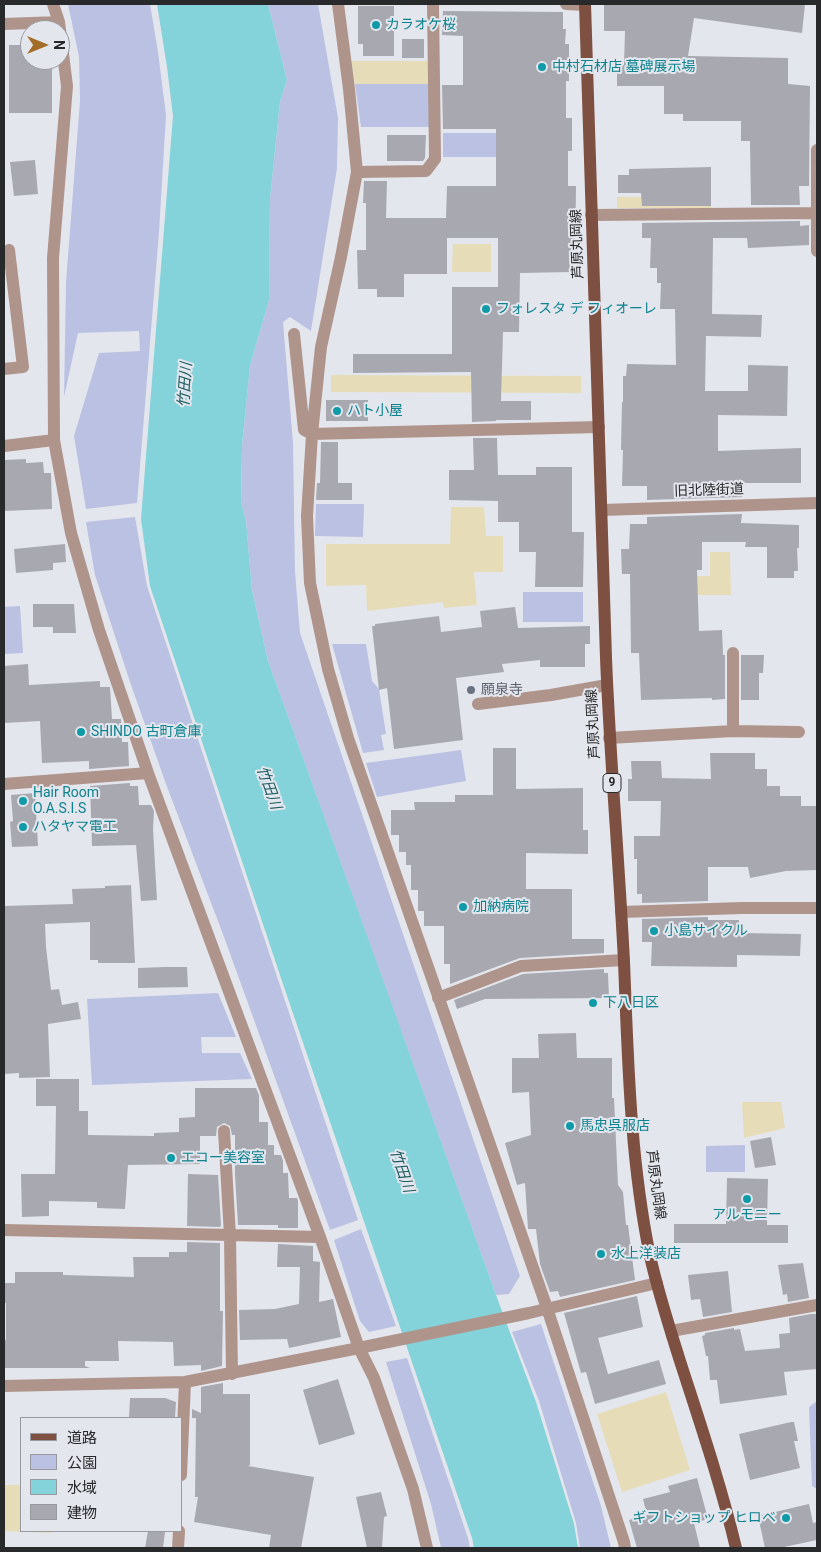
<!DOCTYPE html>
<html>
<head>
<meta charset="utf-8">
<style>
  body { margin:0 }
  #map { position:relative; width:821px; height:1552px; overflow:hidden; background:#e4e6ed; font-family:Roboto,"Noto Sans JP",sans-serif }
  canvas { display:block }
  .frame { position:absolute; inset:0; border:5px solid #28292b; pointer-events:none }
  .legend { position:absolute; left:20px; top:1417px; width:162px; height:115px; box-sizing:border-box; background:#e4e6ed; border:1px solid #999a9f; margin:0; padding:6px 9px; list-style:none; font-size:15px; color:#28292b }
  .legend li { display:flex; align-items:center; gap:10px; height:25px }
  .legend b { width:25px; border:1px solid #999a9f }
  .north { position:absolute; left:20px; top:20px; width:50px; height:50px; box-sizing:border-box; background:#e4e6ed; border:1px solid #999a9f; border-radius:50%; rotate:90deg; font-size:14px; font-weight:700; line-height:20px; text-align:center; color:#28292b }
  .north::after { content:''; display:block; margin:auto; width:18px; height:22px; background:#a36c27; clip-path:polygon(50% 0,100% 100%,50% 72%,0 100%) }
</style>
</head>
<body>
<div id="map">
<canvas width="821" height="1552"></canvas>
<div class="frame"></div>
<ul class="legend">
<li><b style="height:6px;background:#7e5041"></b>道路</li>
<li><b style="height:14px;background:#bbc1e2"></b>公園</li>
<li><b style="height:14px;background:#84d2da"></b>水域</li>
<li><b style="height:14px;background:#a8a9b0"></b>建物</li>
</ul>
<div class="north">N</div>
</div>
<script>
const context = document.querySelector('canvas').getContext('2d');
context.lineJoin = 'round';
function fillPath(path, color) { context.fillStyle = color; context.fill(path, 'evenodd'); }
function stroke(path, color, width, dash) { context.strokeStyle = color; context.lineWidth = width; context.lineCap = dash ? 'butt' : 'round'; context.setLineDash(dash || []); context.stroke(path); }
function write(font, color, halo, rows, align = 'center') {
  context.font = font + ' Roboto,"Noto Sans JP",sans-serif'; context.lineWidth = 4; context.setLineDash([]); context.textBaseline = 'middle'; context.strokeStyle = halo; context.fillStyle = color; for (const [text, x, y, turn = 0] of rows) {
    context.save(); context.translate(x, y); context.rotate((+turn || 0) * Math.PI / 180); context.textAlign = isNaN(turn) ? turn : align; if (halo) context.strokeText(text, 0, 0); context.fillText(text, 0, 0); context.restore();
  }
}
fillPath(new Path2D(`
  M68,4H150L158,52L166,115L159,232L137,503L86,509L74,436L99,353L140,351L139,331L78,333L64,397L66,282L80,101L79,57Z
  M268,4H318L338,118L337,168L311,331L290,317L283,322L293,443L295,572L300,633L520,1276L509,1294L496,1295L268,661L252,590L246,522L241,502L242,446L250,366L269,300L270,199L280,102L287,80Z
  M355,84H430V127H361Z
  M443,133H507V157H443Z
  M316,504H364L363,537L315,536Z
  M135,517L147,586L358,1220L330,1230L224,937L166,784L130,682L95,575L86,522Z
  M523,592H583V622H523Z
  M20,606L23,653L4,654V607Z
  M332,644H366L372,681L379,689L386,734L381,735L384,750L363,753Z
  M461,750L466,781L377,797L366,763Z
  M218,993L236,1037H201L202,1053H240L252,1079L92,1085L87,999Z
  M745,1145V1172H706V1146Z
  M361,1229L396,1326L369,1332L360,1321L334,1240Z
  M541,1324L601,1506L611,1548H580L576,1523L539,1401L512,1332Z
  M407,1358L468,1538L470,1548H441L431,1504L386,1362Z
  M817,1401V1489L812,1486L809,1407Z`), '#bbc1e2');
fillPath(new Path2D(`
  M351,61H429L430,84H355Z
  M617,197H711V208H617Z
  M453,244H491V272H452Z
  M331,375L581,376V393L331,392Z
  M451,507H484L486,536H503V572H474L477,605L444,608L443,602L367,611L366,585L326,586V544H450Z
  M710,552H730L731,595H652V576H710Z
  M742,1102H781L785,1128L744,1138Z
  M666,1392L690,1470L622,1492L597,1414Z
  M4,1485H21V1531H52V1533L4,1531Z`), '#e6ddb8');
fillPath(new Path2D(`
  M157,4H268L287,80L280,102L270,199L269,300L250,366L242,446L241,502L246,522L252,590L268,661L377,963L496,1295L536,1402L574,1524L578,1548H474L472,1538L284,987L150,586L141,519L173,116L167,67Z`), '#84d2da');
fillPath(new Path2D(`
  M604,4H805L802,33L694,18L688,56L788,58V84L810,86L809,186H799L800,205H751L750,141H741V121H683V114H664V86H617V66L624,65L625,31H604Z
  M358,6H394V56H363V44H358Z
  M443,11L563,12V29H566L565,44H569V81H566V118H572V151H568V186H576L575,259H572V272L520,273L519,332H503L501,401H531V420H496V421L472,422L471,372L353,373V354H452V287H498V238H447V274H404V297H377V289H358L357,250H366V203H363L364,181H387L386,218H446L447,186H496V129H443L442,85H463V36L442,35Z
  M402,39H424V58H402Z
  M9,45H30V60H52V113H9Z
  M387,135H426L425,158L423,161H387Z
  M35,160L38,194L14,196L10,162Z
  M711,167V206H642L641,193H618V175H629V169Z
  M800,221V226L809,225V245L748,248L747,238H713L712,314L762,315L761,337L706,336L705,391H748V365L788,366L787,416L718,415V451L801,448V483H742V497L647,500V486H622L623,450H621L622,402H623V376H626L627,364L676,365L675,309H660L661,283H657V268H650L651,238H642V223Z
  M326,400H368V421H326Z
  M473,438H497L498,475H536V467H572V532H584L583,587H535L536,552H519V522H498V501L449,500V470H474Z
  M321,442H338V483H352V500H316L317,483H320Z
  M26,459V463L43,462L44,473H51L52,509L4,511V460Z
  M742,514L741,523L799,525V548H797L798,571H794V578H767V547H745L746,542H702V570H697L699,631L722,630L723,655H725V699L712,700V698L641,700L639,653H631L630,574H622L621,549H629L630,524H647V517Z
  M65,544L66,562L53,563V570L16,573L14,549Z
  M33,604H74L76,633H53V627H33Z
  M515,607L518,628L590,626V644H585V667H540V660L502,664L504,672L456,678L463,740L394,749L387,688L379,690L372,626H375V624L439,616L441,632L482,627L480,611Z
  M741,655H764L763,673H759V700H741Z
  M28,664L29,685L100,681V687H110L112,719H121L122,742H128L129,766L89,769V761L42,763L40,721L4,723V666Z
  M493,748H516V789L583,788V830H588V854L526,853V889H572V939H604V953L520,958L450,984V964H444V926H424V911H418V890H411V865H406V852H399V835H391V810H415L414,802H455V795H493Z
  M710,753H755V769H767V786H780V796H801V806H817V870L786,871L750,878L748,867H708V901L642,903V894H637V859H634V836H660L661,801H628V779H632L631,761H661L662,778L711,779Z
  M130,783V786H138L139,805H151L154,811L153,829L157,900L141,901L136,845L92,846L90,786Z
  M35,793L38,846L12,847L10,822L13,821L11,795Z
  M131,885L135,963H98V960H90V922L45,924L46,947L51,990L59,989L62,1005L78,1002L81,1019L48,1024L50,1077L19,1078V1073L4,1074V906L73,904L72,889L105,888V886Z
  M708,917V920H739V933L801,934L800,956L737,955V967L651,966L652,942H642V919Z
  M165,967H187L188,987L138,988V968Z
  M604,969V973H608L609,998L485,999L457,1009L454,1000L523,974Z
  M576,1033L577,1058H612V1098H614L618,1185L623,1192L626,1225H628L635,1280L560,1297L558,1291L550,1292L540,1264L536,1229H528L525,1183L517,1185L505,1143L531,1135L529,1092L512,1093V1058H539L538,1034Z
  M36,1079H79V1111H88V1135L154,1136V1133L179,1132V1118L195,1117V1088H256L259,1095V1122H268V1145H274V1155H281L283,1161V1173H288V1175L289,1198H297L298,1201V1228H278V1225H238L235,1175V1135H232L230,1126L224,1123L217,1127L216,1136H200V1164L128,1165L125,1209L97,1208V1202L49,1201V1216L22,1217L21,1174H55L56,1106H36Z
  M771,1137L776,1165L755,1168L750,1141Z
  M188,1174L218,1175L221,1225L220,1227L187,1226Z
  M727,1178L768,1179L767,1225H788V1243H674V1224H726Z
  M187,1242L220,1243V1311H223L222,1366L201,1371V1365L174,1366L173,1342L118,1341L119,1361H85V1366L90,1368H4V1340H6V1303H4V1283H15V1272H63V1275L134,1277L133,1257H169V1252H187Z
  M278,1244L313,1246V1261L320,1262L319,1302L333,1299L341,1337L289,1348L287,1339L240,1340L239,1310L275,1309L299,1304L300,1267H277Z
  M803,1263L809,1298L788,1302L787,1294L783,1295L778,1265Z
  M728,1271L732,1312L703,1317L700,1299L691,1300L688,1275Z
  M637,1296L643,1327L598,1338L608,1374L659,1360L666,1384L595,1404L586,1372L581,1373L564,1313Z
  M811,1314H817V1369L784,1372L787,1395L720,1404L717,1380H710L708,1356H706L702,1336L705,1335V1333L734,1328V1330L740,1329L745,1351L780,1348L779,1334L790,1333L789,1318Z
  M338,1379L355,1434L319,1445L303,1390Z
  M223,1383V1394H250V1465L248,1466L314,1477L301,1548H269L271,1535L194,1522L198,1497H195L196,1418H192V1409L201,1413V1387Z
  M130,1398H165L176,1402L175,1418H129Z
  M791,1422H794L798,1441H794L800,1468L750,1480L739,1434Z
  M697,1478L708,1519L694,1523L700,1548H637L629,1520L647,1515L643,1499L670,1492L668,1486Z
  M381,1492L387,1516L384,1517L382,1548H367L356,1497Z
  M809,1504L813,1523L817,1522V1540L779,1548H765L758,1516Z
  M148,1531L165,1532L163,1548H145Z`), '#a8a9b0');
stroke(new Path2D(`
  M53,4L59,22L67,86L53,258L54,440L71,533L99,630L148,773L320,1237L359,1348L374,1378L413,1489L427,1548
  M338,4L349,89L357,172L341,257L321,347L312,434L307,516L310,583L328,669L348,738L547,1308L624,1542L625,1548
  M566,4L585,5
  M4,24L59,22
  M817,150V251
  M357,172L426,171L435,159L433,4
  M591,215L817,213
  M294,334L304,430L312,434L599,427
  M4,369L23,367L9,250
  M4,446L54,440
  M602,510L817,503
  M733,653V731
  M478,704L551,695L607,685
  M609,738L733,731L799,732
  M4,784L148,773
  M621,912L742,908H817
  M438,998L521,966L624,960
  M224,1131L230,1236L232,1374
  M4,1230L320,1237
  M671,1331L817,1305
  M4,1386L185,1382L359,1348L529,1313L657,1283
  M181,1475L185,1382
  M178,1548L179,1531`), '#af948b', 12);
stroke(new Path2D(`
  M585,4L606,658C610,759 619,861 624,962C628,1060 630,1159 650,1256C658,1292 669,1326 680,1361C700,1423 721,1485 736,1548`), '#7e5041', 12);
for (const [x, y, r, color] of [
  [376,25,5,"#0f9aa8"],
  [542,67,5,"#0f9aa8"],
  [486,309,5,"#0f9aa8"],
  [337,411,5,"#0f9aa8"],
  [471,690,5,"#6b7280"],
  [81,732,5,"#0f9aa8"],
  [23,801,5,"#0f9aa8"],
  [23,827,5,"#0f9aa8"],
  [463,907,5,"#0f9aa8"],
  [654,931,5,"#0f9aa8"],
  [593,1003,5,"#0f9aa8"],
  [570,1126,5,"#0f9aa8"],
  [171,1158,5,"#0f9aa8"],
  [747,1199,5,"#0f9aa8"],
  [601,1254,5,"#0f9aa8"],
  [786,1518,5,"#0f9aa8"]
]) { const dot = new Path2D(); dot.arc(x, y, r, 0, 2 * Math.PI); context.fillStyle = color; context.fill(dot); stroke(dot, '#e4e6ed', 2); }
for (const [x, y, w] of [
  [612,783,18]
]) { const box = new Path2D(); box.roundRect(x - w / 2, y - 9.5, w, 19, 4); context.fillStyle = '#e4e6ed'; context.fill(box); stroke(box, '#28292b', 1); }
write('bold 12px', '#28292b', null, [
  ["9",612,783]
]);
write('14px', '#0d838f', '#e4e6ed', [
  ["カラオケ桜",386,25],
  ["中村石材店 墓碑展示場",552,67],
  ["フォレスタ デ フィオーレ",496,309],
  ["ハト小屋",347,411],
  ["SHINDO 古町倉庫",91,732],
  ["Hair Room",33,793],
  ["O.A.S.I.S",33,809],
  ["ハタヤマ電工",33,827],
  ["加納病院",473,907],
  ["小島サイクル",664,931],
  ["下八日区",603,1003],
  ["馬忠呉服店",580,1126],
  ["エコー美容室",181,1158],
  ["アルモニー",747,1215,"center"],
  ["水上洋装店",611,1254],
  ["ギフトショップ ヒロベ",776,1518,"right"]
], 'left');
write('14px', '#28292b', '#e4e6ed', [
  ["芦原丸岡線",578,244,-92],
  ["旧北陸街道",709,491,-2],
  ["芦原丸岡線",594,724,-93],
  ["芦原丸岡線",655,1185,82]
]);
write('14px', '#5b616d', '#e4e6ed', [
  ["願泉寺",481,690]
], 'left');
write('italic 15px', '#1b5d63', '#e4e6ed', [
  ["竹田川",186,385,-86],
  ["竹田川",268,788,70],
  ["竹田川",401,1171,71]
]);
</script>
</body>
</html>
